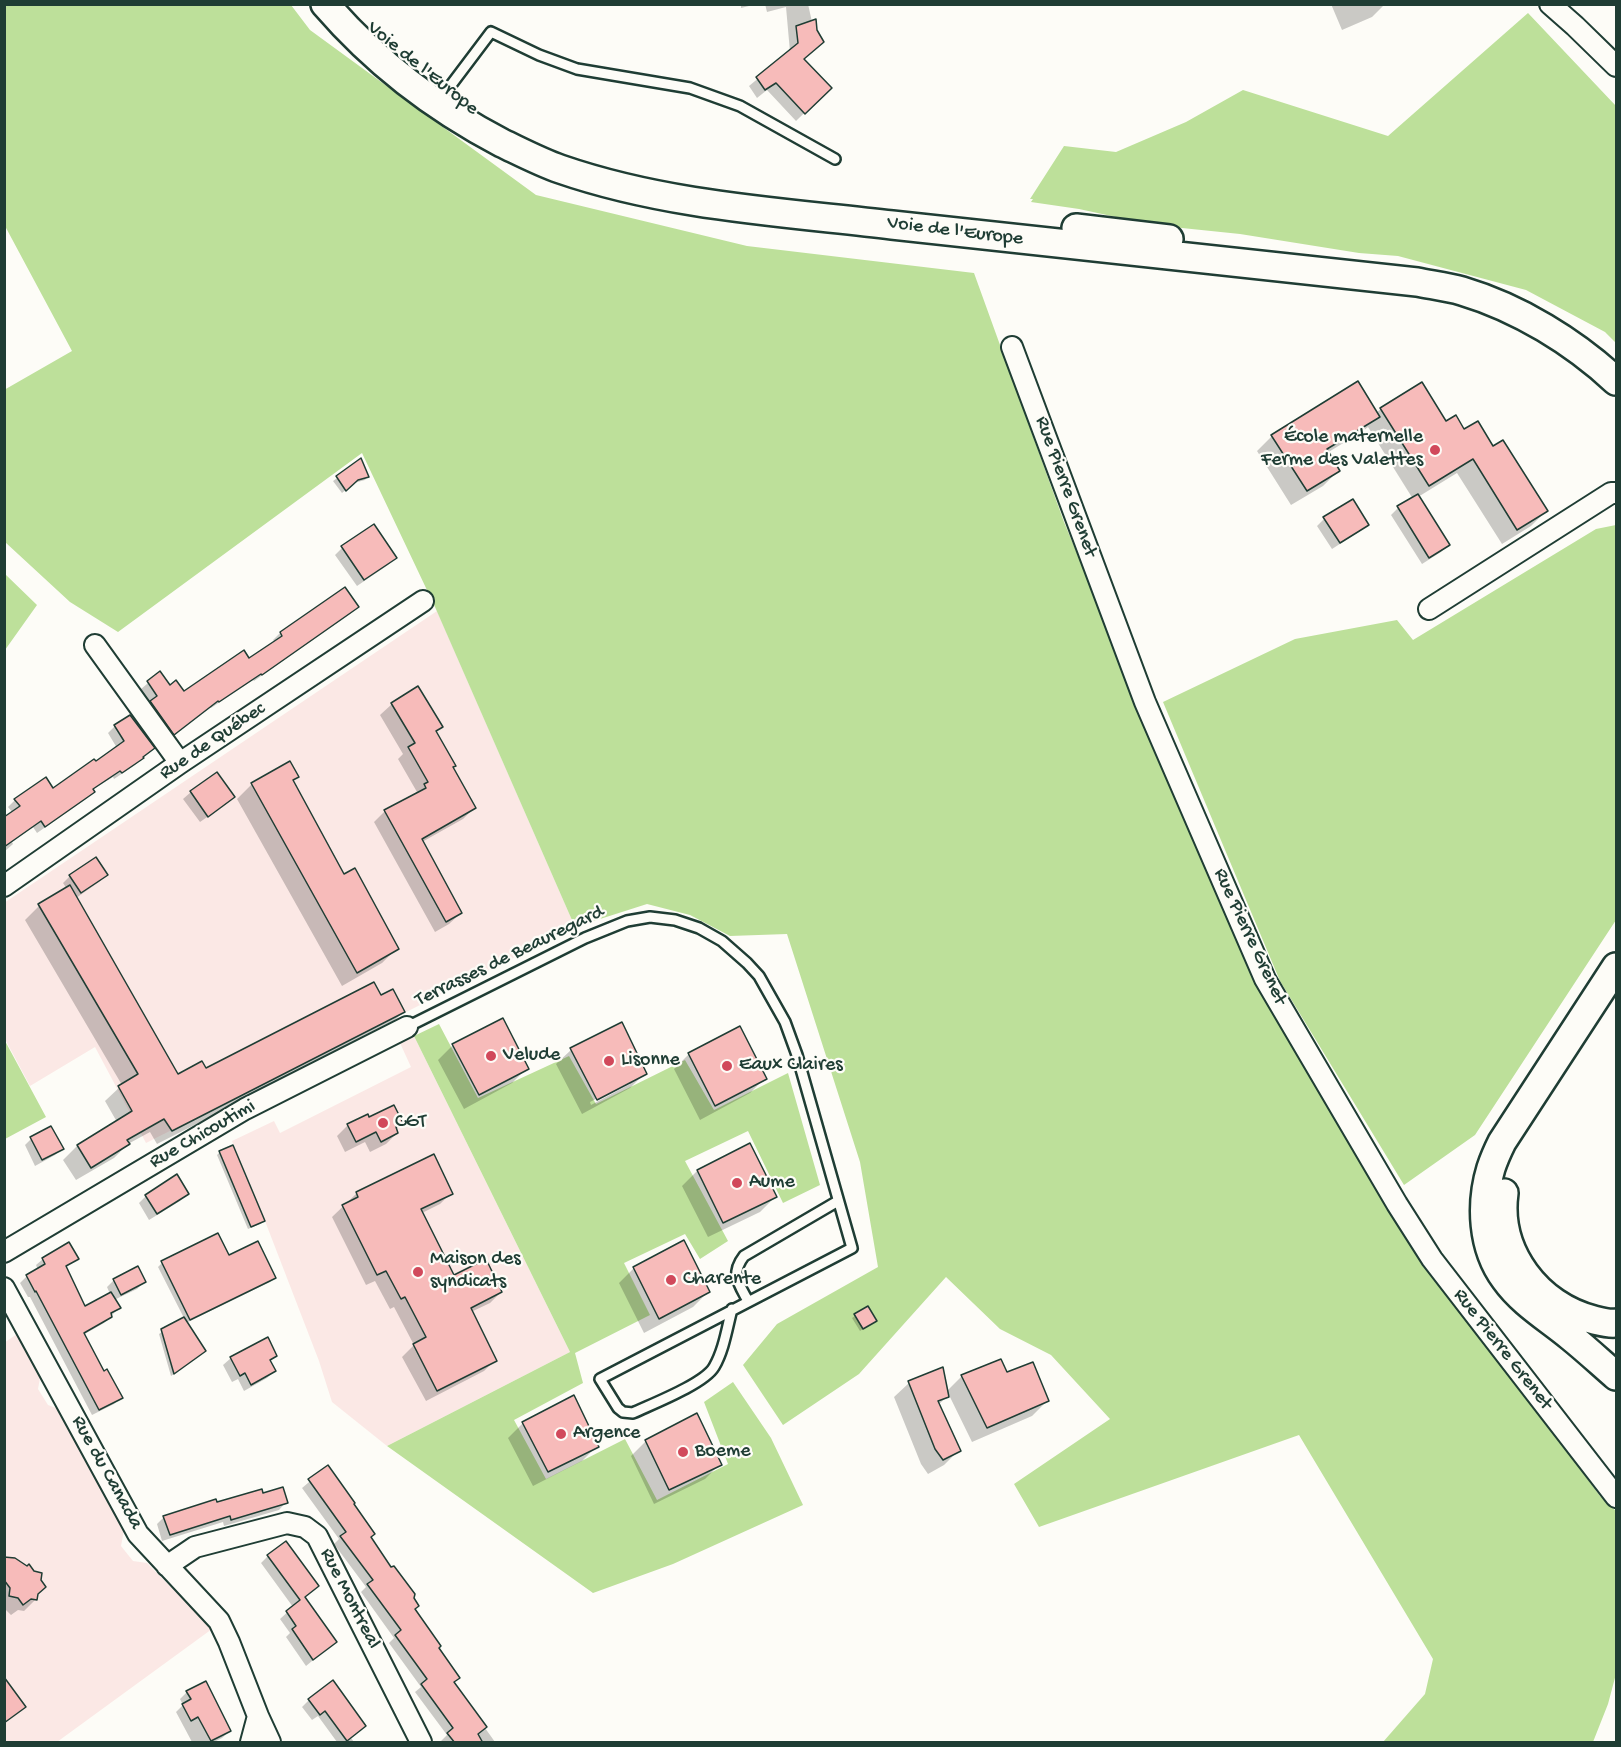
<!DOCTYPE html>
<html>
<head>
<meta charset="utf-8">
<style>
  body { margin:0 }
  #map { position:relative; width:1621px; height:1747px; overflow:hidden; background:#fdfcf7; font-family:"Gochi Hand",sans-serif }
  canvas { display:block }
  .frame { position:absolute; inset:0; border:6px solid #1f3d34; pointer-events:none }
</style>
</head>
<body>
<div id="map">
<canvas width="1621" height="1747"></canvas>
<div class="frame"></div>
</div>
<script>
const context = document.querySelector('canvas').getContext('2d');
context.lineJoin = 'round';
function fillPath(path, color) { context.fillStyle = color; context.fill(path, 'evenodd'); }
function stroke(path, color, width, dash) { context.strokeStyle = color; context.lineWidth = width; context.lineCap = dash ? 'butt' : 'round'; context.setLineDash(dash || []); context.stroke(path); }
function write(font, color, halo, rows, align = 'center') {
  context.font = font + ' "Gochi Hand",sans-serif'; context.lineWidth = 4.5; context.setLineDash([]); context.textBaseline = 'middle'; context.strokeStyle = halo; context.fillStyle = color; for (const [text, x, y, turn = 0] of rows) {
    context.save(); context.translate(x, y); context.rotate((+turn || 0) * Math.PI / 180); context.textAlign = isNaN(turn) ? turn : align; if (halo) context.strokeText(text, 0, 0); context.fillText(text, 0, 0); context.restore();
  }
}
fillPath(new Path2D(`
  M437,611L575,927L146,1143L95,1047L30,1086L5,1039L4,903Z
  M414,1036L570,1352L387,1446L332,1402L319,1361L265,1221L232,1141L274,1121L280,1133L411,1067L400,1043Z
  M17,1334L40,1378L38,1389L48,1405L56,1408L124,1530L121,1546L133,1561L147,1563L212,1629L57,1742H5L4,1343Z`), '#fbe8e5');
fillPath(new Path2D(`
  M5,5H291L310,30L536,195L747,246L974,273L1064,522L1253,980L1392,1215L1600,1496L1616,1511V1674L1608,1704L1593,1742H1383L1425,1694L1433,1659L1299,1435L1039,1527L1014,1484L1110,1419L1051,1355L1000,1329L946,1277L859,1374L783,1425L743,1365L777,1324L878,1267L860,1162L787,934L730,936L690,915L647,904L575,927L435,607L362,453L118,632L70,602L5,542L4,390L72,351L5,226Z
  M1528,13L1616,106V343L1605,332L1526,290L1398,256L1359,253L1240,234L1153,225L1079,209L1031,202L1033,199H1030L1064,146L1116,152L1186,122L1243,90L1388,136Z
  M1616,525V920L1475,1135L1404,1185L1280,981L1163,702L1295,639L1397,620L1413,640L1596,529Z
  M5,574L37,605L5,650Z
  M439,1024L478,1098L569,1056L596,1104L685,1060L714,1110L788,1073L820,1185L783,1203L748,1131L685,1161L728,1241L700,1259L685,1234L624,1263L650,1315L575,1353L583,1383L514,1420L546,1479L625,1439L657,1500L728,1464L704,1402L733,1382L771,1438L803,1505L673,1564L593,1593L387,1446L570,1352L414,1036Z
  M4,1039L46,1117L5,1139H4Z`), '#bde09a');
fillPath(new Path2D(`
  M741,4H757L741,8Z
  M765,4H808L812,22L802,60L830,88L796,121L767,90L757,98L749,86L790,52L786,7L767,12Z
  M1331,4H1383V6L1372,17L1342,30Z
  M1421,384L1445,423L1463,431L1492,448L1546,511L1531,526L1502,544L1457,473L1418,497L1448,545L1441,552L1422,564L1391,515L1398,508L1413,499L1368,427L1363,431L1327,453L1338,471L1323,486L1291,505L1257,451L1272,436L1376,413L1381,409Z
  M361,461L368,476L365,480L354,483L342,493L333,481Z
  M1324,519L1367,524L1360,531L1332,549L1317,526Z
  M373,526L395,558L388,565L357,586L335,555L342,548Z
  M357,607L350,614L254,681L253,680L211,708L210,707L167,741L144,709L150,703L141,689L160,673L170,687L184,693L249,660L275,642L273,640L280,633Z
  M392,704L441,727L435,733L451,768L474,808L463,819L422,842L461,913L449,924L435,932L374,822L385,811L417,792L398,759L403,754L380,715Z
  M115,726L153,748L135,765L114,779L113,777L92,790L93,792L86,799L37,833L33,827L12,842L13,844L4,852V819L13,813L8,807L15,800L53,790L95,763L117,748L108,733Z
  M216,774L233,797L226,804L200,822L183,799L191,792Z
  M297,776L292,781L344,876L397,948L382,963L342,986L237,799L252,784Z
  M106,875L99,882L76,898L177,1076L206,1070L380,997L403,1012L389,1026L157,1144L150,1132L128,1144L114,1158L76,1180L63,1160L77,1146L117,1122L105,1101L122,1085L25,920L39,906L67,889L63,883L70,876Z
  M453,1045L527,1068L512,1083L464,1109L438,1060Z
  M571,1050L645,1073L630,1088L582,1114L556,1064ZM630,1081V1084L591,1105L590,1102Z
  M689,1054L765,1078L750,1093L700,1120L674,1069Z
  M369,1119L402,1123L395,1130L397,1133L386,1144L370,1152L365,1142L345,1152L337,1136L348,1125Z
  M31,1139L62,1149L55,1155L35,1166L25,1145Z
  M749,1145L775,1197L760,1212L708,1237L682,1186L697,1171Z
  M220,1152L263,1221L260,1224L248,1229L217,1155Z
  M357,1193H451L440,1204L422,1213L453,1277L501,1292L490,1303L471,1312L495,1360L484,1371L426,1401L402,1357L414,1345L394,1307L390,1309L375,1281L366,1285L332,1217Z
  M187,1194L180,1201L149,1220L139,1203L146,1196Z
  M684,1242L708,1292L693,1307L644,1333L619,1283L634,1268Z
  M228,1257L275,1278L270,1282L186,1323L201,1354L171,1376L159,1334L184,1318L158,1267L162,1263Z
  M43,1259H77L65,1268L84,1308L110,1294L107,1287L114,1280L144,1282L137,1289L114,1300L119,1308L104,1323L83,1335L103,1373L121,1397L114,1404L92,1415L30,1297H28L20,1283L27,1276L38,1270L36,1265Z
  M867,1308L875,1321L860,1331L852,1318Z
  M267,1339L276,1356L269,1362L274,1371L267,1378L244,1391L238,1379L232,1382L223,1365L231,1358Z
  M1006,1374L1047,1401L1032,1416L972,1442L949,1395L938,1405L959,1450L944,1465L928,1474L921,1464L894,1397L909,1383L946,1392L962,1376Z
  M523,1423L597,1446L582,1461L533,1486L508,1438Z
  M646,1441L720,1464L705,1479L654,1504L631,1456Z
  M327,1467L437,1648L458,1678L453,1683L495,1742H443L441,1741L447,1735L415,1692L421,1687L389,1643L394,1638L361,1592L366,1587L334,1544L339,1539L302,1488Z
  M262,1495L286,1502L279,1510L224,1526L223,1522L162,1541L157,1524L164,1517Z
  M268,1556L317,1586L304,1598L335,1642L306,1666L286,1637L290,1633L280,1619L293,1607L261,1563Z
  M4,1561L36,1595L35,1600L24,1611L18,1610L11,1615L4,1608Z
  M187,1692L230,1731L222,1738L214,1742H192L176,1712L183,1705L180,1699Z
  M309,1700L364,1726L351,1738L354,1742H337L318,1716L312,1720L302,1707Z`), '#0003');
const building = new Path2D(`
  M816,19L817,30L824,42L804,59L832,88L805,114L776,83L765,90L756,77L798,43L796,26Z
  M1358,381L1380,417L1327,449L1340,471L1307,491L1271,435Z
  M1422,382L1446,421L1456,415L1464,429L1478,421L1493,446L1503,440L1548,511L1517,530L1473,459L1429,486L1380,408Z
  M361,458L369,477L358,480L346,491L336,476Z
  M1418,494L1450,545L1429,558L1397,506Z
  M1353,499L1369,525L1340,543L1323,517Z
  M374,524L397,558L364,580L341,546Z
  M345,587L359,607L262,675L261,674L219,702L218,701L174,735L150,701L157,696L147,681L160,671L170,685L176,680L184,691L244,650L249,658L282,636L280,632Z
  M418,686L443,727L436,731L456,766L453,767L476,808L422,839L462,913L446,922L384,810L426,788L424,784L428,782L408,747L415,743L391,703Z
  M130,715L155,748L143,757L144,758L122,773L120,771L93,789L95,792L45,827L41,821L4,847V817L20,806L14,799L46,777L53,788L94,759L96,761L124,741L114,725Z
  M290,761L299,777L293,780L344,874L355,868L399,949L357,973L251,783Z
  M217,772L235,797L208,817L190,791Z
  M96,857L108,875L81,893L69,875Z
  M70,885L178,1074L202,1061L206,1068L374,982L381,995L393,989L405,1012L172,1131L164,1119L127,1140L130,1144L91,1168L77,1145L132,1111L118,1086L138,1074L38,904Z
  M503,1018L529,1069L479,1095L452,1044Z
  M622,1022L647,1074L597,1100L570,1048Z
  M740,1026L767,1079L715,1106L688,1053Z
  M394,1105L403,1123L396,1127L398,1133L381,1142L376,1132L356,1142L347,1124L368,1114L369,1117Z
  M51,1126L64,1149L42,1160L30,1137Z
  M750,1143L777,1197L723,1223L697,1170Z
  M233,1145L265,1221L251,1227L219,1151Z
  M434,1154L453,1194L421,1209L454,1275L486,1259L502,1292L471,1308L497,1361L437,1391L413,1344L426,1337L405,1297L401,1299L386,1271L377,1275L342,1205L358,1197L356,1192Z
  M177,1174L189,1194L157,1214L145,1195Z
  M218,1233L229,1255L258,1241L276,1278L190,1320L161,1261Z
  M684,1240L710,1292L659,1319L633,1267Z
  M69,1242L79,1259L66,1266L85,1306L111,1292L121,1308L111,1313L112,1317L84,1333L104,1371L107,1369L123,1398L99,1410L36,1291L35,1292L26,1275L45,1264L42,1258Z
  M138,1266L146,1282L121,1295L113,1279Z
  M868,1306L877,1321L863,1329L854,1314Z
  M184,1317L206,1351L174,1374L161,1329Z
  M268,1337L277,1356L270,1360L276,1371L251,1385L245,1373L240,1376L230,1357Z
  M1001,1359L1007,1372L1033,1362L1049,1401L987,1428L961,1375Z
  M943,1367L949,1397L938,1401L961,1451L943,1460L935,1449L908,1381Z
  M574,1395L599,1447L548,1472L522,1422Z
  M697,1413L722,1465L669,1490L645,1440Z
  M328,1465L355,1503L354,1504L375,1534L371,1537L391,1567L394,1566L415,1594L414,1598L419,1606L415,1609L441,1646L439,1648L460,1678L454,1682L487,1727L478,1734L483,1743H455L447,1733L453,1728L421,1684L427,1679L395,1635L401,1630L367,1584L373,1580L340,1536L346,1532L308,1479Z
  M283,1487L288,1503L231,1520L230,1516L170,1535L163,1516L216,1499L217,1502L262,1489L263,1493Z
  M286,1541L319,1586L305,1597L337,1642L313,1660L292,1629L296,1626L286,1611L300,1600L267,1555Z
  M4,1557L15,1558L27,1566L29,1564L34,1571L42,1573L41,1580L46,1587L38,1594L37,1600L31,1599L23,1605L18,1598L9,1596L10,1588L4,1580Z
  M4,1677L26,1707L4,1723Z
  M333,1680L366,1726L347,1741L325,1711L320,1715L308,1699Z
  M206,1681L231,1731L211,1741L198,1717L191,1721L182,1704L191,1699L186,1691Z`);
fillPath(building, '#f7bbba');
stroke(building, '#1f3d34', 1.5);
const service = new Path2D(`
  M439,101L491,32L539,55L577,69L690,88L740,106L835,159
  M407,1027L585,938L627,921L650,917L675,920L699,928L722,941L747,963L759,976L785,1022L797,1055L852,1248L600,1379L618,1408L623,1412L633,1413C652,1404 704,1384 714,1367C724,1350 727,1328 732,1309
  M748,1301C739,1284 730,1274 744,1256L838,1201`);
const minor = new Path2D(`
  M1550,4L1575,26L1616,66
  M1012,347L1145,702L1265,979L1397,1204L1432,1259L1616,1497
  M1429,609L1611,493H1616
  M95,645L180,763
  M4,886L180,763L423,601
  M4,1252L245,1109L407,1027
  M4,1288L138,1534L219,1621L229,1642L258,1716L270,1742
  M167,1566L195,1547L287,1523L305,1527L317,1536L421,1742
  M251,1742L258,1716`);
const secondary = new Path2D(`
  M325,4C375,62 435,108 502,143C521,152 540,162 560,169C667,206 781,212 892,225C1067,245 1242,264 1417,282C1432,285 1448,287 1462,291C1519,308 1574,342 1616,381
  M1076,228L1169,239
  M1616,967L1502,1142C1498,1150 1494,1159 1491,1168C1480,1204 1482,1248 1505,1279C1522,1303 1548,1318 1571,1337C1586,1349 1601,1363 1616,1376
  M1504,1193C1496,1252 1538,1306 1594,1320C1602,1322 1609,1324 1616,1323`);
stroke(service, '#1f3d34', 14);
stroke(minor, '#1f3d34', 24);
stroke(secondary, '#1f3d34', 32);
stroke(service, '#fdfcf7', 9);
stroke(minor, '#fdfcf7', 20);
stroke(secondary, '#fdfcf7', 27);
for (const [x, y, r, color] of [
  [1435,450,6,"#d1495b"],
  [491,1056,6,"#d1495b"],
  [609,1061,6,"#d1495b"],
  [727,1066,6,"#d1495b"],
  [383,1123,6,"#d1495b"],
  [737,1183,6,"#d1495b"],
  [418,1272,6,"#d1495b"],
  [671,1280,6,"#d1495b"],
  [561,1434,6,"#d1495b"],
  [683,1452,6,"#d1495b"]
]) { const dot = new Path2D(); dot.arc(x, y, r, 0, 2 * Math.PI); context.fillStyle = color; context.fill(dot); stroke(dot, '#fdfcf7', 2); }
write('20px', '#1f3d34', '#fdfcf7', [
  ["Voie de l'Europe",422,69,39],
  ["Voie de l'Europe",955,232,7],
  ["Rue Pierre Grenet",1065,487,70],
  ["Rue de Québec",213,742,-34],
  ["Rue Pierre Grenet",1249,937,65],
  ["Terrasses de Beauregard",510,957,-26],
  ["Rue Chicoutimi",203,1135,-30],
  ["Rue Pierre Grenet",1502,1350,52],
  ["Rue du Canada",106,1473,61],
  ["Rue Montreal",349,1599,63]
]);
write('20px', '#1f3d34', '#fdfcf7', [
  ["École maternelle",1423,438,"right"],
  ["Ferme des Valettes",1423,461,"right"],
  ["Velude",503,1056],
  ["Lisonne",621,1061],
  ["Eaux Claires",739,1066],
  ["CGT",395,1123],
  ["Aume",749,1183],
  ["Maison des",430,1260],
  ["syndicats",430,1283],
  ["Charente",683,1280],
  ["Argence",573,1434],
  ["Boeme",695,1452]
], 'left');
</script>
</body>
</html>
